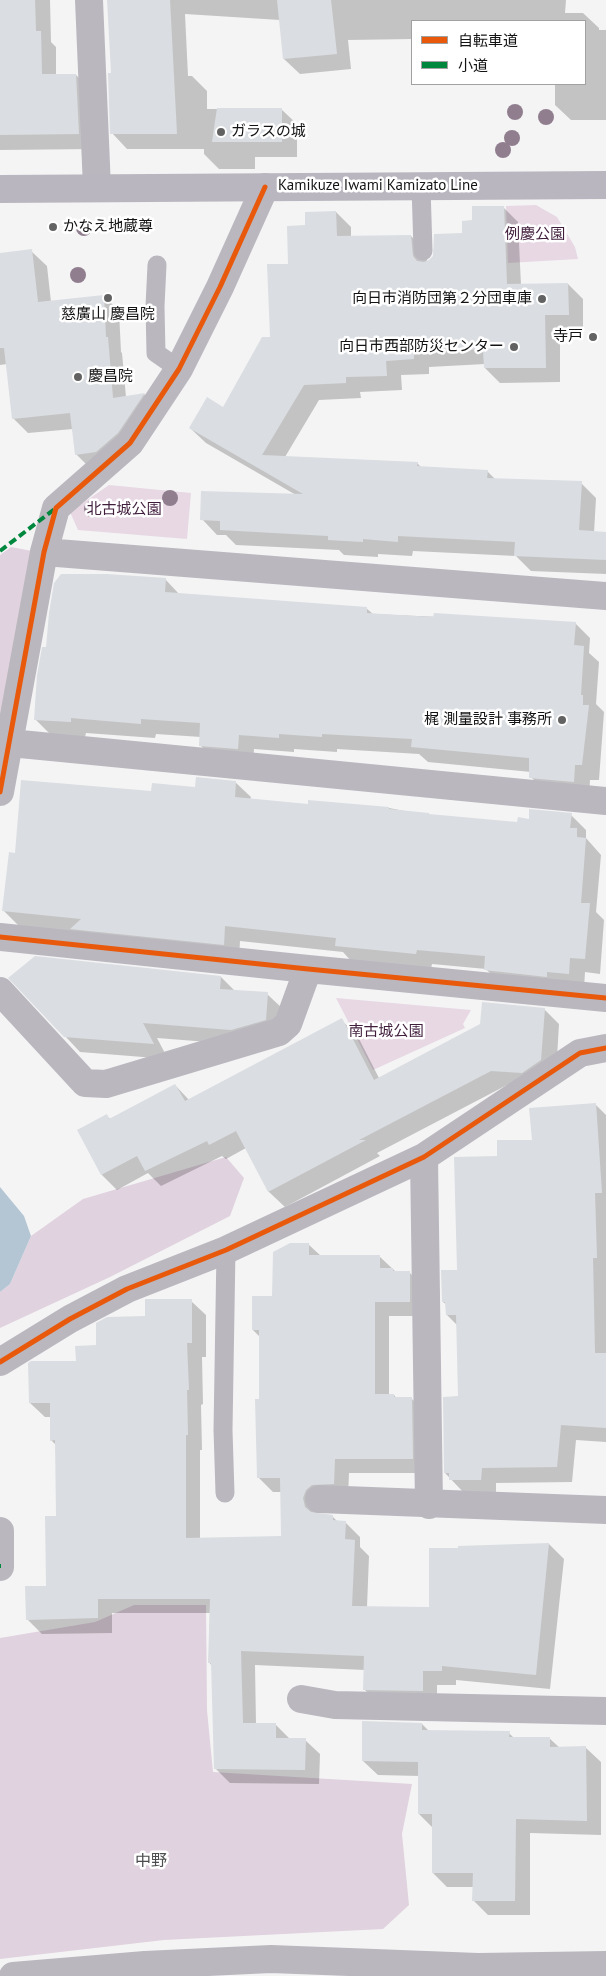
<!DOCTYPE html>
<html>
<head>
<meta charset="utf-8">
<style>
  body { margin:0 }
  #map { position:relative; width:606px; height:1976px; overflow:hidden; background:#f4f4f5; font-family:"PT Sans","Noto Sans JP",sans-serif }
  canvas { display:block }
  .legend { position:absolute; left:411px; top:20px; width:175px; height:65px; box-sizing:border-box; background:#fff; border:1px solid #a1a1a1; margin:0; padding:6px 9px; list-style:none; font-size:15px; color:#131314 }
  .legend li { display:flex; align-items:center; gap:10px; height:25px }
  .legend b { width:25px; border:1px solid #a1a1a1 }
</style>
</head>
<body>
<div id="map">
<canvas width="606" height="1976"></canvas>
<ul class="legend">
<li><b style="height:6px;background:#e8590c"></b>自転車道</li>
<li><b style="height:6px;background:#00873e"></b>小道</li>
</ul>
</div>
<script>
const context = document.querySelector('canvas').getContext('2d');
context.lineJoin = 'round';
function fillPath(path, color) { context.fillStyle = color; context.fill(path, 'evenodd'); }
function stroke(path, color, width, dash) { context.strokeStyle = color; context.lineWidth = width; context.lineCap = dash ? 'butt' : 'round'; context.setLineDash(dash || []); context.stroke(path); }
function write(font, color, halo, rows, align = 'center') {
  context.font = font + ' "PT Sans","Noto Sans JP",sans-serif'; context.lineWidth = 5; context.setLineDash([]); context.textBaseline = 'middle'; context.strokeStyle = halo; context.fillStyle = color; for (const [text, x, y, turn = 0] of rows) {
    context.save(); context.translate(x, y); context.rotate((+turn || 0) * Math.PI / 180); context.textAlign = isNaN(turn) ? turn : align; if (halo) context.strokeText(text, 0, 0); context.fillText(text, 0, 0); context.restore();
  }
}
fillPath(new Path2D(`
  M536,205L557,217L575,247L578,259L508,263L506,206Z
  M109,485L191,493L187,539L78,530L70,512Z
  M336,998L471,1010L463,1024L465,1028L373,1070Z`), '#e7d8e4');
fillPath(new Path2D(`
  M11,547L32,551L0,722V555Z
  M226,1157L244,1178L230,1216L110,1277L0,1328V1292L10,1284L31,1236L83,1199Z
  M134,1605H206L207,1710L213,1772L412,1784L402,1834L409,1905L383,1929L164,1940L0,1959V1638L95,1622Z`), '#e0d2de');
fillPath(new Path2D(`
  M0,1187L24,1216L31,1236L10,1284L0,1292Z`), '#b4c6d4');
fillPath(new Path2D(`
  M0,0H50L51,42L56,47V75H76L91,90L94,149L0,150Z
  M109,0H566L565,13H583L599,28V30H606V120H571L555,105V84H585V21H412V39L348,40L351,69L300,74L284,59L280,20L185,14L188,76H192L207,91V109H281L297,124V157H255V169H219L204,154V149H127L112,133V74Z
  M503,207L518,222L521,285L568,284L583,299V330H560V382L500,383L485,368V364L429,367V374L401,375L402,390L360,392L361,398L319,400L285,457L417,463L421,467L487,471L495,479L581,483L596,498L594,533L606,534V574L531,571L516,556L413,551L412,556L378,554V557L344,555L339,550L236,545L226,535H217L202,519L296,495L206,443L190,428L224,408L271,338L290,265L306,226L336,212L351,227V237L411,236L426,251L427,262L464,234L474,221Z
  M31,251L47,266L51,302L104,296L119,311L121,352L122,353L126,397L144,394L159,409L91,469L76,454L73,429L28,433L13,418L7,364L0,365V254Z
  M165,579L180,595L366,608L373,614L575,623L590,638L589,653L599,662L596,704L604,712L599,780H590L589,797L546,793L531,777V772L428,762L419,754L337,749V752L294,749V752L254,749L253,764L215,760L200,745L201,737L156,734L155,738L86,733L85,737L51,735L35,719L47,648Z
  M235,782L251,797L250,800L309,806L389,808L431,816L518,823L571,815L586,830V838L601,855L596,912L604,920L600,974L585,972L584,989L501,985L486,969L432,964L431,969L351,961L343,952L240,941L239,959L19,926L4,911L16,854L152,792L196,788Z
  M221,977L235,991L267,994L283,1009L281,1035L247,1045L157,1038L168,1059L80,1052L65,1036Z
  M544,1009L559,1024L556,1075L507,1085L377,1153L380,1156L285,1207L269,1192L246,1148L226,1159L222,1156L161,1186L148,1173L117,1190L102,1175L79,1130L106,1115L110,1119L175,1085L189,1100L341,1020L357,1035L379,1078Z
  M596,1105L606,1115V1442L576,1440L572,1482L496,1483V1494L466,1495L445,1473L459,1398L457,1325L447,1315V1305L443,1302L458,1271L498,1158L533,1141Z
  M308,1244L321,1256H379L396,1272H409L424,1287L425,1316H389V1395H394L397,1399L411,1398L426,1413L427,1473H349L348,1498L320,1506L318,1514L332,1516L338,1522H345L360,1537V1547L369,1556L367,1607L430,1608L549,1544L564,1559L550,1689L456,1680V1685H437V1706L379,1704L364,1689L365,1670L255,1665L256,1724H275L290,1739L305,1740L320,1754L319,1784L230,1783L215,1768L212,1666L209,1662L210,1613H112V1633L42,1634L27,1619L47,1587L57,1517L56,1445L51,1440V1417H45L30,1403L77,1362L98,1347L147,1317L191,1301L206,1315V1357H202L203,1404L201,1405L202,1450H200V1539L282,1537L281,1492H273L258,1477L260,1337L253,1330Z
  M422,1724L429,1731L509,1733L514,1738H549L560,1748H586L601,1762V1835L530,1833V1915H488L474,1901V1887H447L433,1873V1828L419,1814L420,1776L378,1775L363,1761Z`), '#0003');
fillPath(new Path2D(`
  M0,0H35L36,31H41L42,74H76L79,134L0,135Z
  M107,0H170L177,134H110L108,73H111Z
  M277,0H331L337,54L283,59Z
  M217,108H282V142H212Z
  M472,206H504L507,284L568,283L569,315H545L546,368H484L483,349L414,352V359L386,361L387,376L346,377V383L304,385L262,455L418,462L417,466L488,470L487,478L582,481L579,530L606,532V560L514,556L515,542L398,536V542L363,539V542L328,540V536L220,530V521L200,520L201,491L303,494L189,428L207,397L223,407L262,337H270L267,264H288L287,226L305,225V212L336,211L337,236L411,235L413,256L417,261L424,262L429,260L433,256L434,234L462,233V221L472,220Z
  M32,249L38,302L104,295L106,337H108L113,398L145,393L118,433L96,452L75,455L70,413L12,419L4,348H0V253Z
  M61,574H107L166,578L165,592L367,607V613L433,617L434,613L576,622L574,645L584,646L581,695H583V705H589L582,765H575L574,782L529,778V758L411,747L412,739L322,734V737L279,734V738L239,735L238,749L199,746L200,723L141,719V724L71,718V722L34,720L37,675L42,647H46L49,613L54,583Z
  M196,777L236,781L235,797L308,804V800L389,807V809L429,813V814L517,822L518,817L529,819V809L572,813L570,828H577V837L586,838L581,903H590L585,959L570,958L569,974L547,972V977L484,970L485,956L417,950L416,954L335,946L336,938L225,926L224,945L70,929L81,919L2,911L9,852L15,853L21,780L151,791L152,783L195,787Z
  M35,956L221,976L220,989L268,992L266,1020L231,1030L143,1023L154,1044L64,1037L8,978Z
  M482,1002L545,1008L541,1060L522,1073L491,1071L359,1140H366L268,1192L236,1131L209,1145L207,1141L145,1171L137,1156L101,1175L77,1130L107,1114L109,1119L175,1084L185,1101L342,1018L374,1080L480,1024Z
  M596,1103L602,1193H595L597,1258H593L595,1353H606V1428L561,1425L557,1467L482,1468L481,1480H449V1473H444L443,1397L458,1396L456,1315H446L445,1302H442L441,1270H457L454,1157L497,1156V1140H532L529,1108Z
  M290,1243H309V1255H380V1268H393V1271H410V1302H375V1394H394V1397H412L413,1459H335L334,1484L312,1485L306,1490L303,1498L305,1507L311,1512L333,1515V1520L346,1521L345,1539L355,1540L352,1606L429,1607V1548H458V1546L549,1543L536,1675L442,1666V1671H423V1691L363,1690L364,1656L241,1651L243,1723H276V1738H306L305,1770L214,1769L211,1663H208L210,1599H98V1618L26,1620L25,1586H46L45,1516H56L55,1440L50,1441V1403H29L28,1363L31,1361H76L75,1346L96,1345V1323L107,1317L145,1316V1299H192V1343H187L189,1390H187L188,1435H186V1538L281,1536L280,1478H257L255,1399H259V1330H252V1296H272L273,1252Z
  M362,1721L422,1723V1730L510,1731L509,1737H550V1747L586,1746L587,1821L516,1819L515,1901H472L473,1873H432V1814H418V1762L362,1761Z`), '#dadde1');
stroke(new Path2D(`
  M421,186L423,251
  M157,265L155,306L156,353L179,369
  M225,1493L223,1430L226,1250`), '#bbb7bf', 19);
stroke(new Path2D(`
  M89,0L97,188
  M44,552L606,596
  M10,743L606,801
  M0,792L44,552L56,508L130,443L179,369L220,287L265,187
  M0,937L308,969L606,998
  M0,991L85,1083L106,1084L279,1032L288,1024L308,969
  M424,1157L429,1505
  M0,1362L70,1319L127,1289L226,1250L424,1157L580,1053L606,1048
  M319,1499L606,1510
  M0,1531V1567
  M301,1699L335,1705L606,1711
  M13,1976L145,1965L271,1959L478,1967L606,1965`), '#bbb7bf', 28);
stroke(new Path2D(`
  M0,189L606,185`), '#bab6bf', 28);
stroke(new Path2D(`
  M0,551L56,508
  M0,1566H1`), '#00873e', 4, [8, 4]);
stroke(new Path2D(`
  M0,792L44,552L56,508L130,443L179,369L220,287L265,187
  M0,937L308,969L606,998
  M0,1362L70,1319L127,1289L226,1250L424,1157L580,1053L606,1048`), '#e8590c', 5);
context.fillStyle = '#907e8f';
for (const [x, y] of [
  [515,112],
  [546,117],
  [512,138],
  [503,150],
  [84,228],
  [78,275],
  [170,498],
  [92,509]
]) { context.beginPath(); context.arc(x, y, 8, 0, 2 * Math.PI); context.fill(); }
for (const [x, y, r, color] of [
  [221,132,5,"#626263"],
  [53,227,5,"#626263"],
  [108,298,5,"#626263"],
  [542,299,5,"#626263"],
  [593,337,5,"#626263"],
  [514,347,5,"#626263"],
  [78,377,5,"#626263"],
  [562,720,5,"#626263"]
]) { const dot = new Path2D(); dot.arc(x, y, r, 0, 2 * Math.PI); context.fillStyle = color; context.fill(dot); stroke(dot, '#fff', 2); }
write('15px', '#131314', '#fff', [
  ["ガラスの城",231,132,"left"],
  ["かなえ地蔵尊",63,227,"left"],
  ["向日市消防団第２分団車庫",532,299],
  ["慈廣山 慶昌院",108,315,"center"],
  ["寺戸",583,337],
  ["向日市西部防災センター",504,347],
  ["慶昌院",88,377,"left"],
  ["梶 測量設計 事務所",552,720]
], 'right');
write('15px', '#131314', '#fff', [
  ["Kamikuze Iwami Kamizato Line",378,186]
]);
write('15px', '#3f1d3b', '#fff', [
  ["例慶公園",535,235],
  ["北古城公園",124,510],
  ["南古城公園",386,1032]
]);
write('16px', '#4c4d4f', '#fff', [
  ["中野",151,1861]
]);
</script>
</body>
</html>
